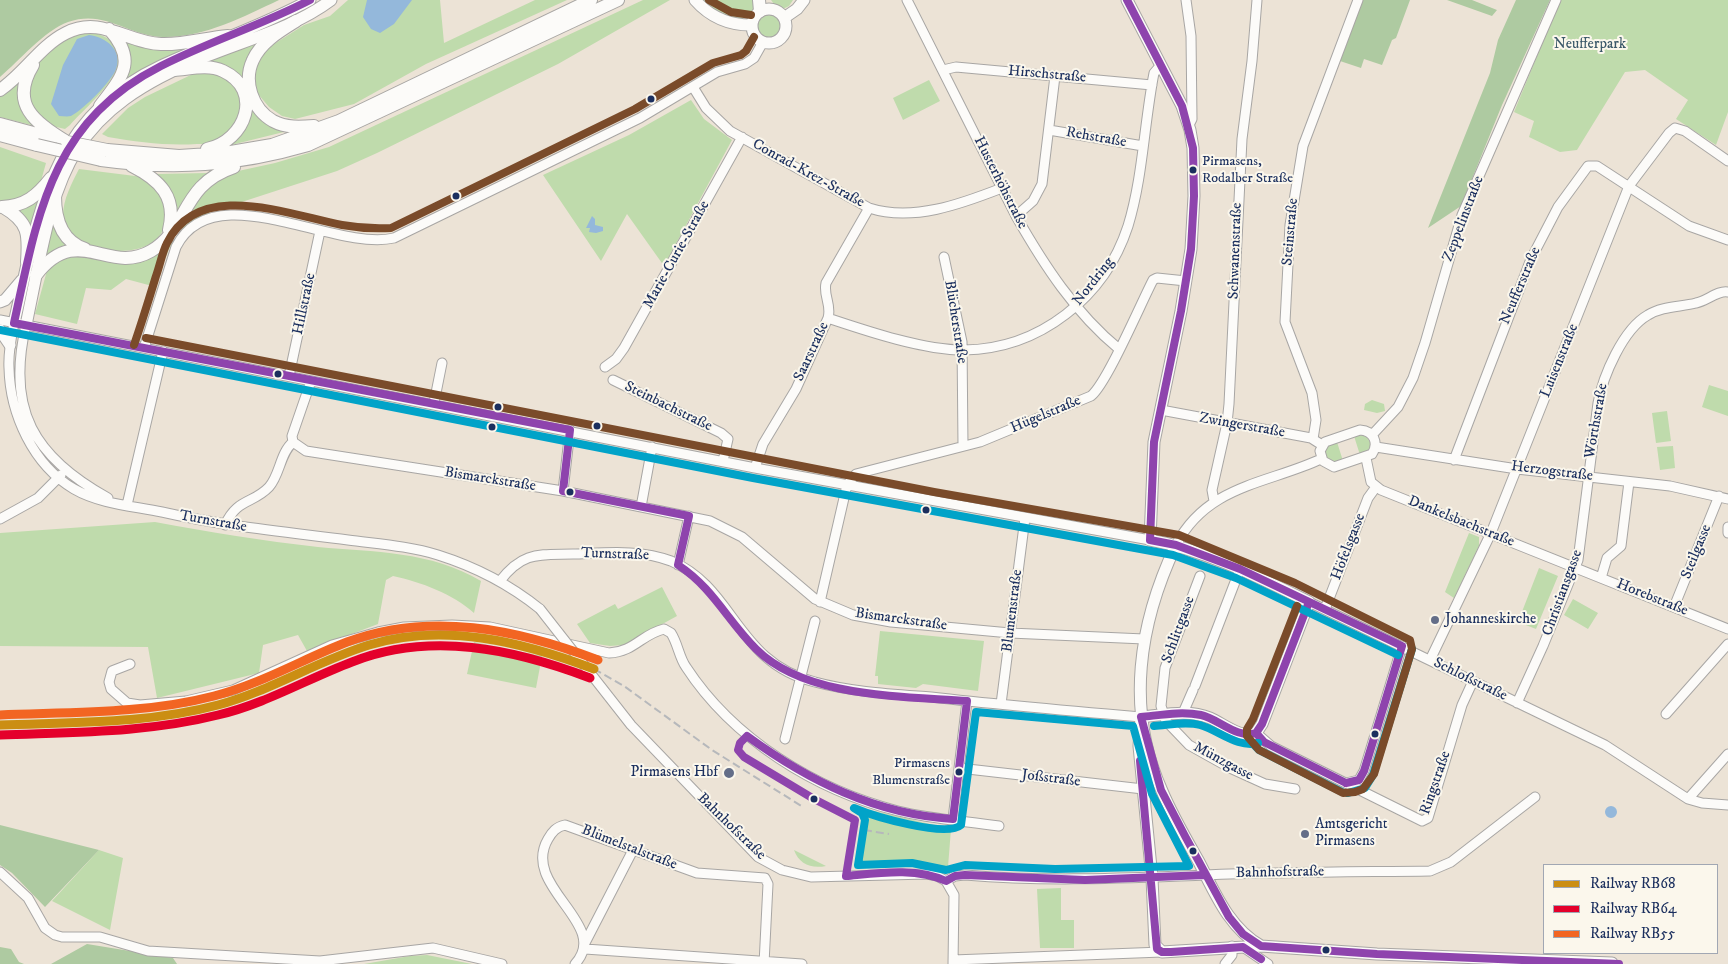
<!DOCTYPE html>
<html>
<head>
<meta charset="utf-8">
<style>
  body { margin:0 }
  #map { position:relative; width:1728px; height:964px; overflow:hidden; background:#ece3d6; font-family:"IM FELL DW Pica",serif }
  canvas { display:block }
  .legend { position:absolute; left:1543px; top:864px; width:175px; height:90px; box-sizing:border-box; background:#fbf7ec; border:1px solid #a1a7b3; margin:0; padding:6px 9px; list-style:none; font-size:15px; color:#1b2f5e }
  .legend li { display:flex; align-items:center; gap:10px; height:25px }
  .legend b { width:25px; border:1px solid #a1a7b3 }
</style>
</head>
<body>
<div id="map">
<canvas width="1728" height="964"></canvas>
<ul class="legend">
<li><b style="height:6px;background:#cb8e13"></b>Railway RB68</li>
<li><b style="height:6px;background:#e4002b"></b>Railway RB64</li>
<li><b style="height:6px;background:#f26522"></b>Railway RB55</li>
</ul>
</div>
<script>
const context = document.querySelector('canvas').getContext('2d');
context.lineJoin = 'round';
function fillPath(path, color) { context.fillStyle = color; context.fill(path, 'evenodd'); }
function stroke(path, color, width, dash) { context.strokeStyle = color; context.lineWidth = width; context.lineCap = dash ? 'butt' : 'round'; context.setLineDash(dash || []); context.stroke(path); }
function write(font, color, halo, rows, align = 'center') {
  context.font = font + ' "IM FELL DW Pica",serif'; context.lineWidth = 4; context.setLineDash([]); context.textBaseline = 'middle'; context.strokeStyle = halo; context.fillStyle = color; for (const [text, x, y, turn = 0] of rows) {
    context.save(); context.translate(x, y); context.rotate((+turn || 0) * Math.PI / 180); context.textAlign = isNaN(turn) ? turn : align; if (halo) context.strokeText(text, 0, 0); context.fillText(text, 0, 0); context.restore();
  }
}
fillPath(new Path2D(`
  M348,0H440L444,43L535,0H567L426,64L354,104L295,119L282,116L269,107L258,94L254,77L258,64L265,52L274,44L304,25L330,16Z
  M643,0H670L558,64L377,153L337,171L211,212C170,233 170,245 156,287L126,279L111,290L86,288L77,324L35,314L48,267L65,254L102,259L123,264L138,263L152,257L199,194L229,173L275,163L329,147Z
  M702,0H755C760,18 737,21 724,17C716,14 708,5 702,0Z
  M771,0H793L789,6L783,9L774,4Z
  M1560,0H1728V112L1716,145L1676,119L1688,100L1645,70L1625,72L1577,150L1560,152L1529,137L1534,121L1514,112Z
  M756 26a12 12 0 1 1 24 0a12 12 0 1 1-24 0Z
  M91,32C158,49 91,101 70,125L65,129L52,126L30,107C30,100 27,90 28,84C33,55 66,36 91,32Z
  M121,36L195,46L148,66L125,80C128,63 132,51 121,36Z
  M265,37L256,46L253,106L292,130L231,145C248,129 246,114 246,92L206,62Z
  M197,72C204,73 214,72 221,75C255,88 241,133 212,143C208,144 201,144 197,144C166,146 138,142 108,137L102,134L128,108L145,97Z
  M23,76C20,101 16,107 35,126L0,117V95Z
  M929,80L940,101L903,120L893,98Z
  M691,100L704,119L732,140L664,266L627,214L601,261L543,175L629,135Z
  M0,147L46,163L41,181L26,199L0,202Z
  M79,169L143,177L165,201C165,208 166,216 165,224C156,267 64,254 63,216C63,199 72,183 79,169Z
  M208,173L197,182L176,217L156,174Z
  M40,197L30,233L15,209Z
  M53,219L71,247L44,260Z
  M1709,385L1728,391V416L1702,407Z
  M1372,400L1384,404L1385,411L1377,413L1364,410L1365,404Z
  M1667,411L1671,441L1656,443L1652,413Z
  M1361,435L1367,437L1371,444L1368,452L1360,455L1354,436Z
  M1337,442L1343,461L1336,463L1327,460L1324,451L1327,446Z
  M1673,446L1675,468L1660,470L1657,447Z
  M155,522C209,532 263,541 318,547C374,552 431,551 481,581L474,613C453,594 421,582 393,576L386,580L378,624L307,651L298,635L263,645L259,673L157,698L148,647L0,646V533Z
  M1469,533L1479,537V546L1454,598L1445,592Z
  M1539,568L1558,576L1536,629L1518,622Z
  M662,587L677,616L624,645L610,646L590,643L577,624L615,604L618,609Z
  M1573,599L1598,613L1588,629L1564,615Z
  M880,631L984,641L978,691L923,684L916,688L878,684V676H875Z
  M474,642L542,656L536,688L467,674Z
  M875,811L951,829L948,867H867L868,865L859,863L857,860C859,847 858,814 875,811Z
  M99,850L123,858L110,930L52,901Z
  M794,850L826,866C811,869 799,864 794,850Z
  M1061,888V920H1074V948H1040L1037,889Z
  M427,955L472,964H364L410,956Z`), '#bfdbac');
fillPath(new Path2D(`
  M0,0H279C243,17 203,38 163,37C128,36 105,9 68,22C45,30 19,61 0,77Z
  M1361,0H1410L1396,38L1392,40L1382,65L1364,59L1361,68L1340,61Z
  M1447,0H1472L1497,10L1492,16Z
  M1516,0H1550L1502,105L1461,206L1428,228L1490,73L1498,40Z
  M0,825L99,850L45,907L12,873L0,865Z
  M87,944L173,958L177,964H51Z
  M0,947L11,949L19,962L24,964H0Z`), '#aecaa1');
fillPath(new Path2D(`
  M367,0H412L394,24L380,33L371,29L363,17Z
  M89,35C106,37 123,50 116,69C112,81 83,110 71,116C67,117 63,116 59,116L51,104L63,65L77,39Z
  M592,216L595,219V225L603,227V231L596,233L589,232L590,228H586Z
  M1605 812a6 6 0 1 1 12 0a6 6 0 1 1-12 0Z`), '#94b8db');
const minor = new Path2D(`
  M907,0L1016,216C1044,265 1075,313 1119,349
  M1186,0L1191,36L1192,119L1189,125
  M943,70L956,67L1152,85
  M693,87L706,108L730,131L869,208C913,222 961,204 1002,188
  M1049,130L1143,146
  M1016,216L1033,201L1042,184L1055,76
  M944,257L962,342L963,446
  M828,318C867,331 923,350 964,350C1040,349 1105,297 1128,226C1143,177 1144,124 1154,73L1161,65
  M0,320L755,468L1150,540
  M14,323C11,338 8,353 9,368C10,414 33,465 74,489C100,504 133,506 162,512C223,526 286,532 348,540C378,544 409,546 438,555C476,567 509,584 540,609
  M26,325C6,410 34,457 108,498
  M144,348L176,247C213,173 333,252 394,238L640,118L717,72L745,64L754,58L763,42
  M605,367L616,359L624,348L742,137
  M289,376L320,231
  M613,380L721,433L728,439L723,461
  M434,403L442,363
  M1161,410L1311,438L1322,445
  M1360,430C1374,431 1379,443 1372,454L1334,467L1323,461L1320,451L1325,442Z
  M1372,435L1398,407L1413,378L1425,343L1462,215L1556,0
  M1313,439L1316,420L1312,393L1285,322L1290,225L1303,146L1358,0
  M293,442L306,451L563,491L710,521L742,537L815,599L853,615L891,622L1010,633L1144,639
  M1376,447L1517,469L1670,486L1728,499
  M1366,458L1371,482L1381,490L1728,629
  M1454,460L1531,259L1558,207L1588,166H1597L1689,226L1728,240
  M755,468L763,444L796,389L828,318C832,305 823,296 826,283L869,208
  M563,491L570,430
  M1214,501L1212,490L1227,423L1229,404L1242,139L1252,61L1257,0
  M127,505L163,351
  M641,507L652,447
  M0,519L38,498L61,475
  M225,525C237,498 253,504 269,487C280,475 280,453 293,442L292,436L311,381
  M1728,527V533
  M1176,545C1207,485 1267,484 1321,459
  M678,565L689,516
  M1200,576L1165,668L1161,706L1166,721L1189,745L1232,769L1265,784L1295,789
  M1601,578L1607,558L1621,546L1629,482
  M500,581C523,551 539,555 573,554C605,553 640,549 671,561C735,588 736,663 815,682C852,692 892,694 931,697C1001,705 1071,711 1141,717
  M820,602L847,485L856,474L980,442L1091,396C1107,383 1141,303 1153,280L1157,278L1186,281
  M1309,602L1605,745L1688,799L1702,803L1728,805
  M1674,607L1719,496
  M1325,609L1368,498L1376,487
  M1430,660L1491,533L1629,186L1669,133L1675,128L1685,131L1728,161
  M130,664L112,671L109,682L111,689L127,703L140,705L186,701L233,690L332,645L378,632L404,627L452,625L490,627L609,653C634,652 642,634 664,629L671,633C678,644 679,657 686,667C733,739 815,790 898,811C931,819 965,821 999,826
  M1195,686L1240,569
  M1517,703L1543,646L1578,560L1598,403C1603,376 1623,329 1648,315C1662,306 1681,307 1696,303C1707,301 1718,290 1728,292
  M1001,704L1025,518
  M1183,713L1193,690
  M1666,714L1728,644
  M1256,733L1271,746L1422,821L1428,818L1462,705L1473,681
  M785,739L815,621
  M959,768L1143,789
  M1346,783L1359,780L1364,771L1402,646
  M1688,799L1728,754
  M707,804L758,857L782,870L811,877L927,874L937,876L946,881L954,895L953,964
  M953,819L967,701
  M0,872L28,898L45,928L55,935L62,937H100L148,951L320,961L433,948L502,964
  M946,881L955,876L965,875C1049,882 1123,878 1206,875C1281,872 1355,872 1430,871L1451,862L1535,797
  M585,943L633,850
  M1243,947L1268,964
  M585,949L802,964
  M953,960L1162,952
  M575,964C612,924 520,887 548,839C552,832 556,827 565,825L697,873L765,878L768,884L764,964
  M1225,964L1232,955V946`);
const major = new Path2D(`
  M695,0C710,17 729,25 751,25
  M1127,0L1182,106L1190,130L1193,148L1194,196L1191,249L1181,311L1154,442L1150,540C1206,550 1258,577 1309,602L1262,724L1256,733C1242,740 1222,723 1210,718C1188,709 1164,715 1141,717
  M752 26a17 17 0 1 1 34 0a17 17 0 1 1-34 0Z
  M784,18L797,9L804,0
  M0,302L5,300L22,280
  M14,323C39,214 48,119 161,66C210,43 263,26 310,0
  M26,325C56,181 57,116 207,56C249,39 295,27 331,0
  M0,330L10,345
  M1176,545C1139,623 1125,710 1162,791C1172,815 1186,839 1199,862C1215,893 1229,928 1261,946
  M1141,717L1139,746L1152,878L1155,945L1162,952L1261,946L1377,954L1612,963`);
const highway = new Path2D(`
  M759,0L760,11
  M296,21C280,31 261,42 253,60C243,81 252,109 273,121C286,128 300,127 314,126
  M33,65C9,104 35,123 67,142
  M174,70C190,69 208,64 223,71C264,90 246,141 207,149
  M0,90C24,74 40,46 66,33C101,15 127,43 161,44C183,45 206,38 228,36
  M100,106C122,77 138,61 109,29
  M0,124L52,138
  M0,135L37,145
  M107,150L179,156L225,153L272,145L339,121L591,0
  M101,160C174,170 236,166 308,145L618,0
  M132,166C160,180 177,197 169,230
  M55,196C55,219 61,241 85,249
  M2,207C25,206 37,196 51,178
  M3,207C29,222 29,234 27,262
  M36,275C78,221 108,276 151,251C189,229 180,185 234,167`);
stroke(minor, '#a8a6a4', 11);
stroke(major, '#a8a6a4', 13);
stroke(highway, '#a8a6a4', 14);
stroke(minor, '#fcfbf9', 9);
stroke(major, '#fcfbf9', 11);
stroke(highway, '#fcfbf9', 12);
stroke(new Path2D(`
  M594,669L624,686L712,750L803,807
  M864,830L889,834`), '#b6b8bb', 2, [8, 4]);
const minorBridge = new Path2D(`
  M540,609L631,725L707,804`);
const highwayBridge = new Path2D(`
  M67,142L107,150
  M37,145L101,160`);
stroke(minorBridge, '#a8a6a4', 11, []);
stroke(highwayBridge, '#a8a6a4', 14, []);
stroke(minorBridge, '#fcfbf9', 9);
stroke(highwayBridge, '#fcfbf9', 12);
stroke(new Path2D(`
  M310,0C262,25 210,41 161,66C51,122 38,213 14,323L570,430L563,491L689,516L678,565C713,588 727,620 756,649C805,698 902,696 967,701L953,819C875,814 809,781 747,736L740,743L738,750L744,757L814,799L855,820L846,876C878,873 916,867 946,881L955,876L965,875L1085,880L1205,875
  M1127,0L1182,106L1193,148L1194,196L1191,249L1181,311L1154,442L1150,540
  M1150,540L1176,545L1240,569L1402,646
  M1141,717L1161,790L1185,836L1229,917L1243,934L1261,946L1377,954L1619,964
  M1141,717C1161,715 1181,711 1201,715C1219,719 1236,739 1256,733
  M1256,733L1262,724L1309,602
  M1256,733L1264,742L1346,783
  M1140,761L1157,949L1162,952H1171L1243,947L1261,959
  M1346,783L1359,780L1364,771L1402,646`), '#8e44ad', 8);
stroke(new Path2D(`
  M0,330L753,478L1173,555L1236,578L1398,655
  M976,712L1133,726L1152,794L1189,866L1055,869L965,865L946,870L912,863L858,865L865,820L862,813L854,808C873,816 946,838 961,825Z
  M1154,726C1169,725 1186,721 1200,725C1220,731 1237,748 1258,743
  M1249,740L1259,750L1342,792
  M1348,793L1365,788L1373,775L1412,649`), '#01a3c8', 8);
stroke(new Path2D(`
  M709,0L731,12L751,15
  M146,338L934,492L1179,535L1295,583L1410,640L1412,649L1374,774L1363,789L1355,792L1343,793L1259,750L1247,736V729L1253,719L1297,606
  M134,345C142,322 149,299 156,276C160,265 162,253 167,243C199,178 289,215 342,225C359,228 374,229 391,228L635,109L713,63L741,55L746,51L754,37`), '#7a4b2a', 8);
stroke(new Path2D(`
  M0,725C72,722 147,724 218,705C270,691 317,661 369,645C444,622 523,642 594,669`), '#cb8e13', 9);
stroke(new Path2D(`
  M0,735C73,732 147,733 218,715C265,704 307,679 352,662C430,631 514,649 590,678`), '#e4002b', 9);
stroke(new Path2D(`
  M0,715C71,712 145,714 214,696C261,684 303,659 347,642C430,611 517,629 598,660`), '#f26522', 9);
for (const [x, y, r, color] of [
  [651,99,4.5,"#1b2f5e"],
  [1193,170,4.5,"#1b2f5e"],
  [456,196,4.5,"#1b2f5e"],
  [278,374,4.5,"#1b2f5e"],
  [498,407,4.5,"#1b2f5e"],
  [597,426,4.5,"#1b2f5e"],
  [492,427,4.5,"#1b2f5e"],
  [570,492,4.5,"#1b2f5e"],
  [926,510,4.5,"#1b2f5e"],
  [1435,620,5,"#646e88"],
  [1375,734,4.5,"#1b2f5e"],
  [959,772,4.5,"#1b2f5e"],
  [729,773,6,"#646e88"],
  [814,799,4.5,"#1b2f5e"],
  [1305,834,5,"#646e88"],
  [1193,851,4.5,"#1b2f5e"],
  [1326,950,4.5,"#1b2f5e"]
]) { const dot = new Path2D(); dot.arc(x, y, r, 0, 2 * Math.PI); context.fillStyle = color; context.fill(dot); stroke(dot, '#fbf7ec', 2); }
write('14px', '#1b2f5e', '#fbf7ec', [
  ["Pirmasens,",1202,162],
  ["Rodalber Straße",1202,179],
  ["Pirmasens",950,764,"right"],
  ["Blumenstraße",950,781,"right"]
], 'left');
write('15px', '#3b5869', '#fbf7ec', [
  ["Neufferpark",1590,45]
]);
write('15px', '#1b2f5e', '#fbf7ec', [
  ["Hirschstraße",1047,75,5],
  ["Rehstraße",1096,138,10],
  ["Conrad-Krez-Straße",808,174,29],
  ["Husterhöhstraße",1000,183,63],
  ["Zeppelinstraße",1464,219,-69],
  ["Steinstraße",1291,232,-85],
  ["Schwanenstraße",1236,251,-88],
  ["Marie-Curie-Straße",677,255,-61],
  ["Nordring",1094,282,-52],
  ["Neufferstraße",1521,286,-67],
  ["Hillstraße",305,304,-78],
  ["Blücherstraße",955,322,81],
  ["Saarstraße",812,352,-65],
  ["Luisenstraße",1560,361,-68],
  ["Steinbachstraße",668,407,26],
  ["Hügelstraße",1046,415,-23],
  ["Wörthstraße",1597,421,-80],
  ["Zwingerstraße",1242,426,10],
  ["Herzogstraße",1552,472,7],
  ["Bismarckstraße",490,480,9],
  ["Turnstraße",213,522,10],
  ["Dankelsbachstraße",1461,522,22],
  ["Höfelsgasse",1349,547,-69],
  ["Steilgasse",1697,552,-68],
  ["Turnstraße",615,555,2],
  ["Christiansgasse",1563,593,-70],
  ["Horebstraße",1652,598,22],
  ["Blumenstraße",1013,611,-83],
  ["Bismarckstraße",901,620,8],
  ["Schlittgasse",1179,630,-70],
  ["Schloßstraße",1470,680,26],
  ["Münzgasse",1223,762,28],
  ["Joßstraße",1051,779,7],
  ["Ringstraße",1436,783,-71],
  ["Bahnhofstraße",731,827,44],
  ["Blümelstalstraße",629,848,21],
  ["Bahnhofstraße",1280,873,-1]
]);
write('15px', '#1b2f5e', '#fbf7ec', [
  ["Johanneskirche",1445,620],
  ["Pirmasens Hbf",718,773,"right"],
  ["Amtsgericht",1315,825],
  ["Pirmasens",1315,842]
], 'left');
</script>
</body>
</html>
